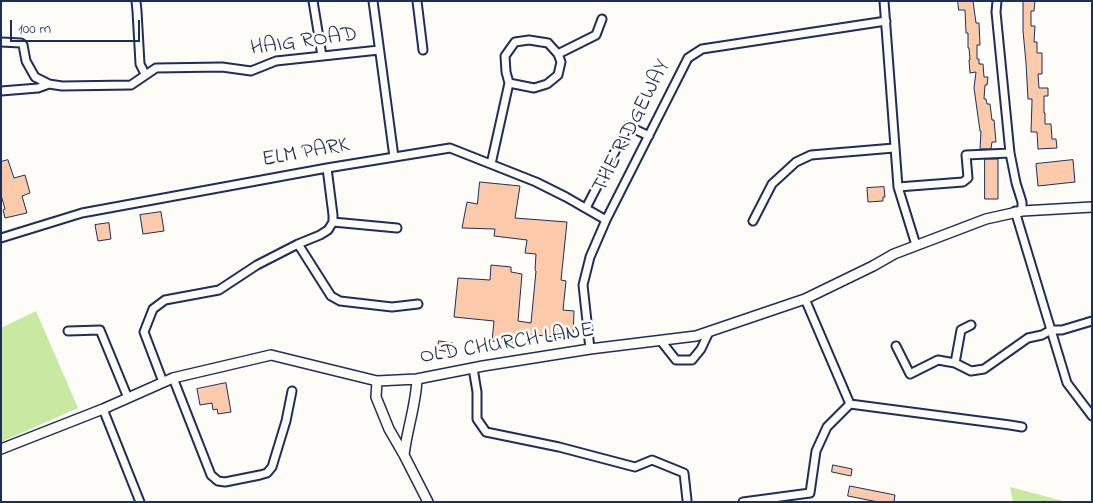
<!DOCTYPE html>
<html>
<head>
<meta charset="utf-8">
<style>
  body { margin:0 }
  #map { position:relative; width:1093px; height:503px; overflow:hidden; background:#fdfcf7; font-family:"Indie Flower",sans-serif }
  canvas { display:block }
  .frame { position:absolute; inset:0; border:2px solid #1b2f5e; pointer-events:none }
  .scale { position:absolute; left:10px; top:20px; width:130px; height:22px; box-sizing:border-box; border:2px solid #1b2f5e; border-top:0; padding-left:6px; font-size:15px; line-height:18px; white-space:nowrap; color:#1b2f5e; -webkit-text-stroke:4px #fdfcf7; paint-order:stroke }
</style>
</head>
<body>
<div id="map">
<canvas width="1093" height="503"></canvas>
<div class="frame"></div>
<div class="scale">100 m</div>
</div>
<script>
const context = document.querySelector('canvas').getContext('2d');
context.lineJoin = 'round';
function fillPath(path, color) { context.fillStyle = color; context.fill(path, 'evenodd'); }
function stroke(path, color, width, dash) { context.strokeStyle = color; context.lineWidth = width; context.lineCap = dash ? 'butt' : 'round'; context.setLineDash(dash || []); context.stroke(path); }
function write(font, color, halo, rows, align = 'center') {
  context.font = font + ' "Indie Flower",sans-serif'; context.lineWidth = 5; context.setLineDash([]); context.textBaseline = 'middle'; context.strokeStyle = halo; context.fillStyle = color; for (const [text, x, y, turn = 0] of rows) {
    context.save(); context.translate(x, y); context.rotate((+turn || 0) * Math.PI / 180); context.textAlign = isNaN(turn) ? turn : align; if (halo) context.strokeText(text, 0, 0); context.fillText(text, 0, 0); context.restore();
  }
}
fillPath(new Path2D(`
  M36,311L78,408L1,442V328Z
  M1010,487L1067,502H1013Z`), '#c8e9a1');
const building = new Path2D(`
  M958,1H973L976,23H979L980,45H977V59H979V64H983L984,77H988L987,85H985L984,99H986L987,104H990L992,120H994L996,142H992L991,149H980L981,131H980L974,88L976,72L970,73L969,60H970L969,48H968V33H966L965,10H959Z
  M1035,1L1034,11H1031V26H1035L1034,42H1037V53H1042V74H1038L1039,88H1048V96H1044V113H1045V124H1051L1052,139H1056L1057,148L1038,149L1037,132H1031L1032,101V99H1028L1026,63L1023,31V2Z
  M985,159H998V199H985Z
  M8,160L14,178L25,175L30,193L22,196L27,213L5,218L3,210L5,209L1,195V162Z
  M1073,160L1075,182L1038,186L1036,164Z
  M480,182L520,186L515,218L567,222L561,280L566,281L563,310L574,311L573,339L517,333L516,343L492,341L494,321L454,317L458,278L490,280L491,265L511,267V272L522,274L518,321L531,323L536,271L535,270L536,254L525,253L527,240L494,236L495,229L462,228L467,202L477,204Z
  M884,187L885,197H883V201L868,202L867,188Z
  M161,212L164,231L143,234L140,215Z
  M109,223L111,239L98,241L95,225Z
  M439,341L453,343L451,352L437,350Z
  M226,383L231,412L218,414L217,409L213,410L212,403L200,405L197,389Z
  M833,465L852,469L851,476L832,472Z
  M850,486L895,495L894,502H878L848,496Z`);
fillPath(building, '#fbcaab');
stroke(building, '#1b2f5e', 1);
const minor = new Path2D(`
  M136,1L137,11L140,64L145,74
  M313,1L322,56
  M373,1L394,157
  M417,1L423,50
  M884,1L898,187L916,245
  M997,1L996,12L1010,153L1016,183L1022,202V211
  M529,40L548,43L558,54L561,62L558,75L547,84L534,88L509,83L506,72L505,56L515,42Z
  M1,42L21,43L23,45L26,61L35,77L49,84L62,86L131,85L156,68L222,67L251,71L276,61L379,50
  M558,54L596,35L602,19
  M1,91L38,88L49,84
  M491,164L509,83
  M898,187L963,182L968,178L966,155L1010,153
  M586,208L628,126L649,136
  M1015,211L1067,383L1092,416
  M753,221L772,184L796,162L811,155L894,148
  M333,222L397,228
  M1,238L82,213L327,168L450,148L536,182L566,197L606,220
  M298,244L331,296L340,301L392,307L418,304
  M805,299L850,404
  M68,331L100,330L128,398
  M661,341L676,360H692L701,349L709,332
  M896,346L910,374L938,360L955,363L971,371L984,369L1028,338L1042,335L1051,330H1062L1092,321
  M590,349L583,285L590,257L606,220L688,58L702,49L886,21
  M955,363L961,330L971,325
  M473,368L477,392V419L486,432L559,447L635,467L652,460L684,473L687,500
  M173,378L211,475L218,481L225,482L260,475L267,473L272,467L286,421L292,391
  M163,382L144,332L153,309L165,300L219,290L257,265L298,244L320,235L328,230L333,222V215L327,168
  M850,404L1010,425L1022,427
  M103,409L140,502
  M743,502L810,493L816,451L827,427L850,404`);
const tertiary = new Path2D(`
  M377,381L376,397L389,429L404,455L428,502
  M1,449L103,409L173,378L271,355L377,381L417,379L483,366L590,349L696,336L805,299L873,266L894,254L986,219L1022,211L1092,207
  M404,455C407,429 416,405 417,379`);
stroke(minor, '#1b2f5e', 11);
stroke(tertiary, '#1b2f5e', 12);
stroke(minor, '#fdfcf7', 7);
stroke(tertiary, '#fdfcf7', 9);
write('22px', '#1b2f5e', '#fdfcf7', [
  ["HAIG ROAD",304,43,-8],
  ["THE RIDGEWAY",633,127,-63],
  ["ELM PARK",306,154,-10],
  ["OLD CHURCH LANE",507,345,-9]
]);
</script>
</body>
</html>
